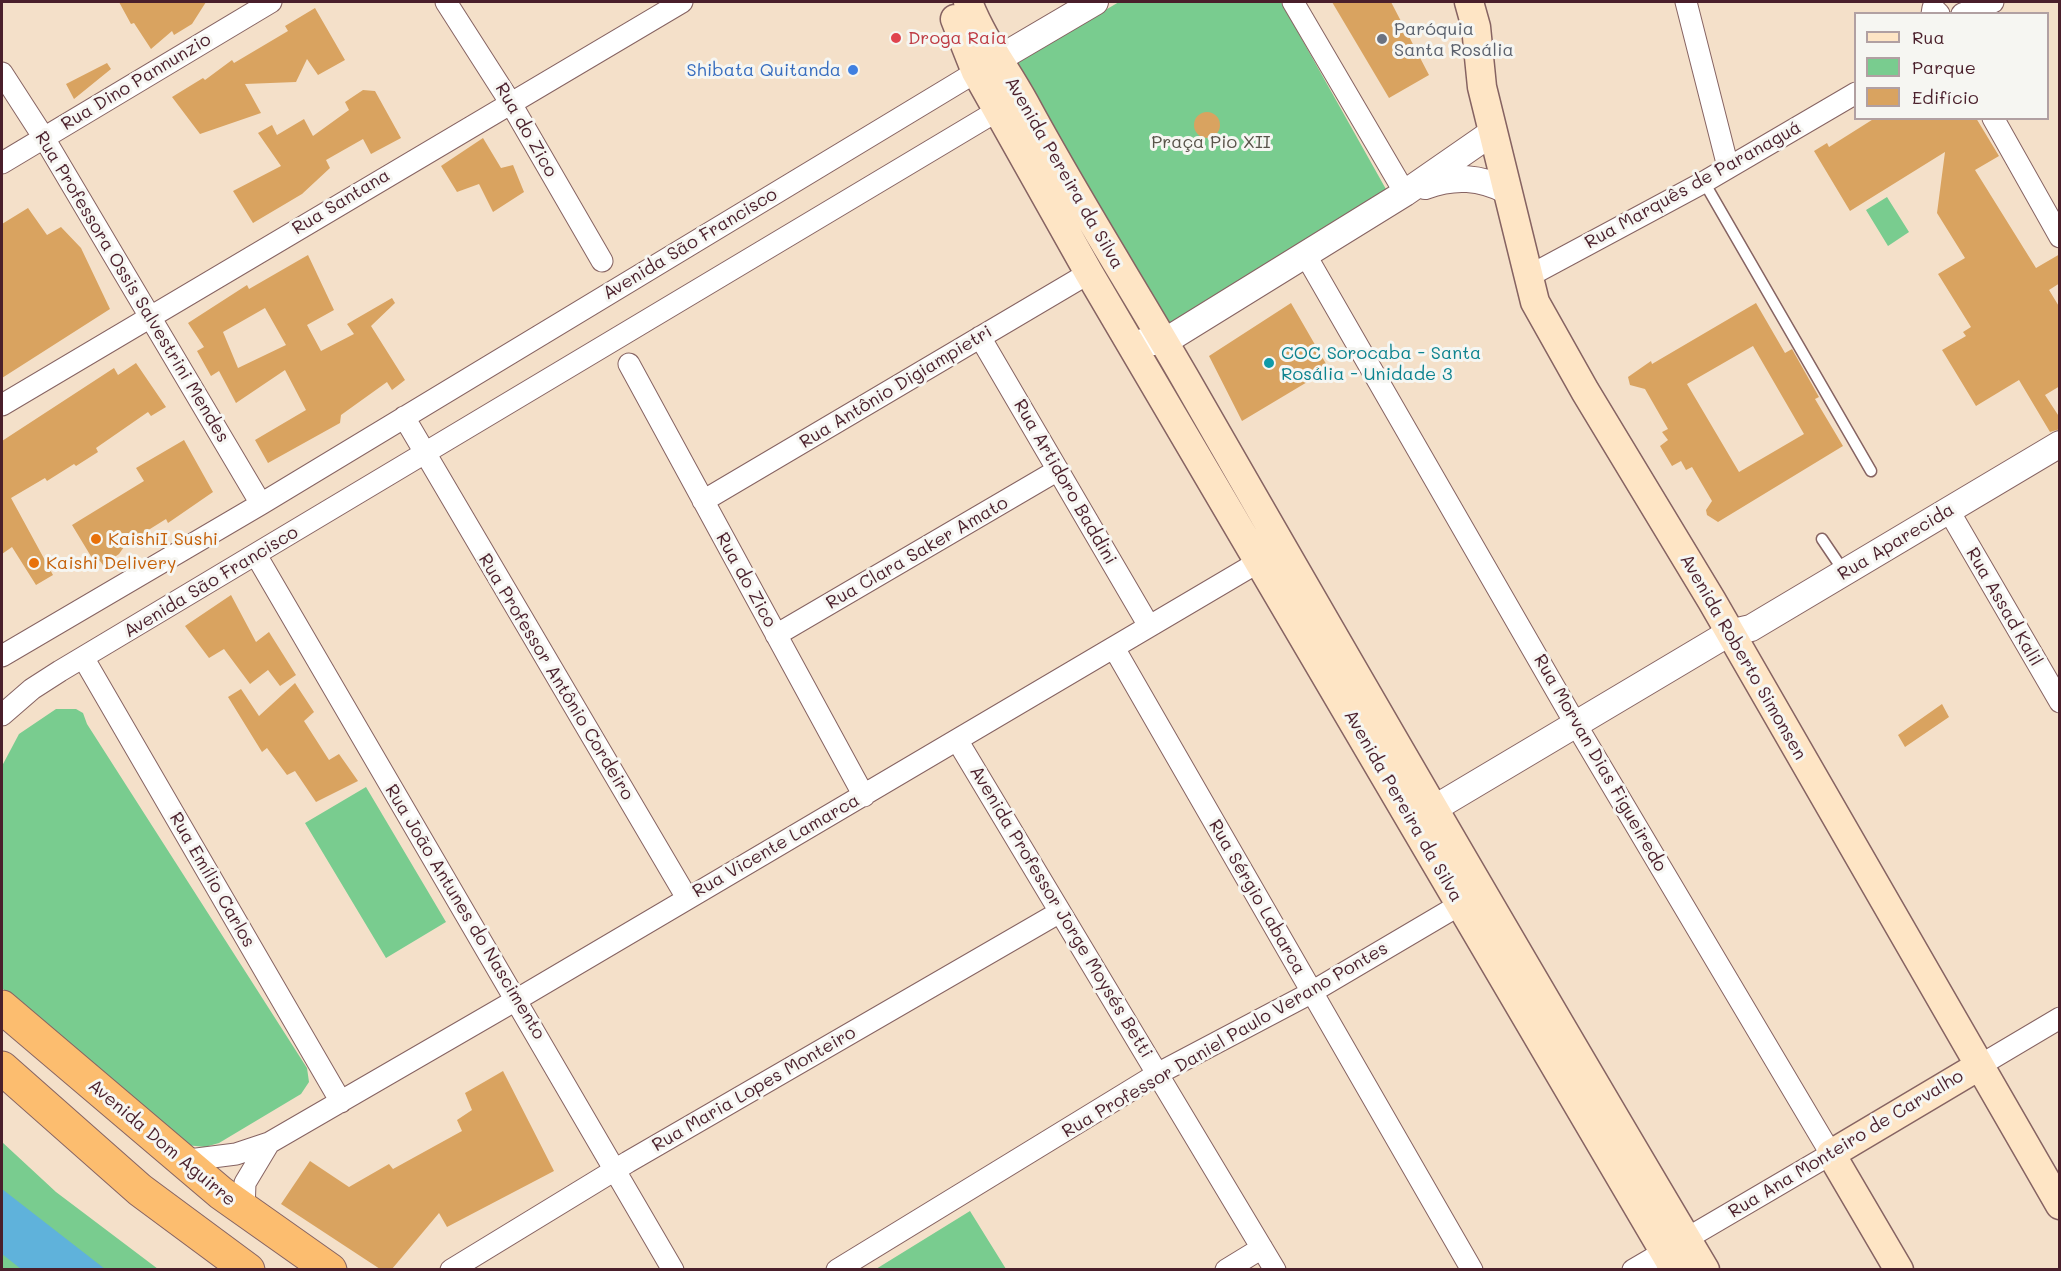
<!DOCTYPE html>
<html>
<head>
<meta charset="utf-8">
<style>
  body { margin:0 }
  #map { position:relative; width:2061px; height:1271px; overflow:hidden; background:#f4e0c9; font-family:Mali,sans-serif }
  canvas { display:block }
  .frame { position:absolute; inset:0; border:3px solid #4a1f2b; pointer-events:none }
  .legend { position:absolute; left:1854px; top:12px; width:195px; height:108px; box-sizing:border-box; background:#f6f6f2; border:2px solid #b1a0a2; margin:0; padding:8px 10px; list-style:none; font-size:18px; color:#4a1f2b }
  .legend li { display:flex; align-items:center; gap:12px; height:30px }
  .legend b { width:30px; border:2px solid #b1a0a2 }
</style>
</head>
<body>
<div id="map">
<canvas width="2061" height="1271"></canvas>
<div class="frame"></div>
<ul class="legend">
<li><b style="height:8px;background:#fee5c5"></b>Rua</li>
<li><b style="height:16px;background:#79cc8f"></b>Parque</li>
<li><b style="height:16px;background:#d9a360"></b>Edifício</li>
</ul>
</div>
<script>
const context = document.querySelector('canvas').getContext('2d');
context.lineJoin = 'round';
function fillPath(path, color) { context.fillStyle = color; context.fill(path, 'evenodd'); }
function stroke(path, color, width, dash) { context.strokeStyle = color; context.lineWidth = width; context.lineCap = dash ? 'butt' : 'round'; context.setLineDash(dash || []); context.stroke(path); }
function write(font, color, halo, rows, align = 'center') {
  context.font = font + ' Mali,sans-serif'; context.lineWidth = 6; context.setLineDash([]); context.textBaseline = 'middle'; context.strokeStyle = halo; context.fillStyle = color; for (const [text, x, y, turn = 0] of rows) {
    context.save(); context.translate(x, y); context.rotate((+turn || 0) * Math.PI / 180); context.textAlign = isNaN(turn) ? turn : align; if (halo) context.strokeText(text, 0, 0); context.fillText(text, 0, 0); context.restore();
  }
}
fillPath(new Path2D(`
  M1119,2H1281L1387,191L1167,325L1013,64Z
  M1887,197L1909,232L1888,246L1866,210Z
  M56,709H76L83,713L87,724L307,1068L309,1082L301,1094L219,1143L205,1147L186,1145L2,988V766L19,734Z
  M366,787L446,922L386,958L305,823Z
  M2,1142L56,1192L158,1269H2Z
  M970,1211L1006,1269H876Z`), '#79cc8f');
fillPath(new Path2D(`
  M2,1189L105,1269H21L2,1254Z`), '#5fb2db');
fillPath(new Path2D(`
  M119,2H206L192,24L174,35L172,31L151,49L134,23L131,24Z
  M1332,2H1391L1429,75L1389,98Z
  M315,8L345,60L318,75L307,59L296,82L245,84L261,113L200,134L172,97L203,78L205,80L232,60L234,63L288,31L285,26Z
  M107,63L111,69L74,99L66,84Z
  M363,90L375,91L401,138L371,154L363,139L326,160L330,168L302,194L253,223L233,191L281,166L258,133L272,125L277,135L304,119L313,136L349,110L345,102Z
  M1194 125a13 13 0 1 1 26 0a13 13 0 1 1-26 0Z
  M1875,118H1976L1999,156L1975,170L2036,268L2060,254V283L2049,290L2060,308V386L2045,395L2060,418V429L2050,432L2019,380L1976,406L1942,350L1966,336L1963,332L1971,327L1938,274L1965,258L1937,213L1945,152L1850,211L1814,151L1827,143L1829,147Z
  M483,138L501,168L513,165L524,192L493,212L479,184L457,192L441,166Z
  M28,208L47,235L61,227L81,248L110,309L2,378V224Z
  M308,255L334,310L307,325L321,351L354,334L347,324L392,298L395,303L371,326L405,380L392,390L387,382L341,415L340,423L268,463L255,440L306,410L285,370L236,403L219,371L211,376L197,351L204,347L188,323L247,285L249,289ZM265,308L286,345L238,368L223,332Z
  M1291,303L1329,369L1242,421L1209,356Z
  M1756,303L1785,353L1792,349L1819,397L1815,399L1843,446L1718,522L1707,515L1706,510L1712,501L1692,467L1686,470L1681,461L1672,466L1660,446L1668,440L1662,432L1668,429L1645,389L1630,385L1628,377L1651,361L1652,364ZM1753,346L1804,434L1739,472L1687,384Z
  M136,363L166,407L151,416L148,412L96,448L98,452L76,466L74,464L47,481L45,478L11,498L53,575L36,585L12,547L2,554V441L114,368L118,375Z
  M184,440L213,492L168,523L166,519L126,544L119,554L103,565L96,556L92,558L72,525L144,481L136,468Z
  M231,595L256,642L269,632L296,675L280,686L268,670L250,684L224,649L209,658L185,626Z
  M295,683L314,712L304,721L329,760L339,754L358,781L316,802L295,771L287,775L267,748L262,752L228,697L241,689L259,716Z
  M1942,704L1949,717L1905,747L1898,735Z
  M503,1071L554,1171L447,1227L439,1213L392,1269H380L281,1204L310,1161L349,1187L389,1164L393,1169L462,1131L457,1120L472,1110L465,1093Z`), '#d9a360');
const service = new Path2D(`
  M1704,182L1871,471
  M1822,539L1845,573`);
const minor = new Path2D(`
  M446,2L510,102L602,261
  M1293,2L1405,193
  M1686,2L1728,167
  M1932,14L1933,8L1939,14
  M1962,14L1993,2
  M2,73L44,138L261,504
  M1993,118L2060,237
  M2,163L271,2
  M1305,254L1575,723L1831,1154L1633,1270
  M1529,276L1704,182L1856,93
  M980,337L1149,626
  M629,364L864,796
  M2,405L682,2
  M404,417L687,898
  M703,501L1089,273
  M1949,511L2060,702
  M256,555L673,1270
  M776,635L1058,470
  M1114,648L1472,1270
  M2,656L261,504L976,72
  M84,659L341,1102
  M2,715L32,689L60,671L997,111
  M957,740L1275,1270
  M1979,1066L2060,1018
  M269,1143L516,1000L1272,554
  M181,1161L236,1154L269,1143L245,1183L244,1211
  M451,1270L628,1162L1060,912
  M837,1270L1159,1073L1305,996L1461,904
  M1226,1270L1262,1248`);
const tertiary = new Path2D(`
  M981,69L1095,2
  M1425,186C1455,175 1480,177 1508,191
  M1143,342H1164L1405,193L1493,132
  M1420,821L1435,808L1729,633L1751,628L2060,444`);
const secondary = new Path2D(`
  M968,2C982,39 1006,69 1025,104C1075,197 1132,286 1185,378C1356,676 1529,974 1705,1270
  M1469,2L1476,27L1482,87L1535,302L1585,391L1712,601L2060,1205
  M955,19L976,72L1089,273L1675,1270
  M1899,1270L1831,1154L1979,1066`);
const trunk = new Path2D(`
  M2,1007L221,1193L330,1270
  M2,1068L140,1190L248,1270`);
stroke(service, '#866362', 13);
stroke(minor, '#866362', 23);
stroke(tertiary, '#866362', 28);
stroke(secondary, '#866362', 31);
stroke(trunk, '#866362', 35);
stroke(service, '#fff', 10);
stroke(minor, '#fff', 21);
stroke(tertiary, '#fff', 26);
stroke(secondary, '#fee5c5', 28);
stroke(trunk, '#fcbd6f', 33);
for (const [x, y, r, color] of [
  [896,38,6,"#e0444e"],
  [1382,39,6,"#6b7280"],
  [853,70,6,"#3f7fe0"],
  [1269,363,6,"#0f9aa8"],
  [96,539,6,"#e8710a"],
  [34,563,6,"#e8710a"]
]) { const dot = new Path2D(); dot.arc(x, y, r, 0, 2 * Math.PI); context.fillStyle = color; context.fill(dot); stroke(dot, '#f6f6f2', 2); }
write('18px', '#5b616d', '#f6f6f2', [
  ["Paróquia",1394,29],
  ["Santa Rosália",1394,50]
], 'left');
write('18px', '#be3a42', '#f6f6f2', [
  ["Droga Raia",908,38]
], 'left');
write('18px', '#366cbe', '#f6f6f2', [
  ["Shibata Quitanda",841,70]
], 'right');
write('18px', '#4a1f2b', '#f6f6f2', [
  ["Rua Dino Pannunzio",136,82,-31],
  ["Rua do Zico",526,130,60],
  ["Avenida Pereira da Silva",1064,173,60],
  ["Rua Marquês de Paranaguá",1693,185,-29],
  ["Rua Santana",341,202,-31],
  ["Avenida São Francisco",690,244,-31],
  ["Rua Professora Ossis Salvestrini Mendes",132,287,59],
  ["Rua Antônio Digiampietri",896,387,-31],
  ["Rua Artidoro Baddini",1065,482,60],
  ["Rua Aparecida",1896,542,-31],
  ["Rua Clara Saker Amato",917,553,-30],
  ["Rua do Zico",746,580,61],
  ["Avenida São Francisco",211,582,-31],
  ["Rua Assad Kalil",2004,607,60],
  ["Avenida Roberto Simonsen",1743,657,60],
  ["Rua Professor Antônio Cordeiro",556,677,59],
  ["Rua Morvan Dias Figueiredo",1600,763,60],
  ["Avenida Pereira da Silva",1403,806,60],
  ["Rua Vicente Lamarca",776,846,-30],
  ["Rua Emílio Carlos",212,880,60],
  ["Rua Sérgio Labarca",1257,897,60],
  ["Rua João Antunes do Nascimento",465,912,59],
  ["Avenida Professor Jorge Moysés Betti",1061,912,59],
  ["Rua Professor Daniel Paulo Verano Pontes",1225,1040,-30],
  ["Rua Maria Lopes Monteiro",754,1089,-30],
  ["Avenida Dom Aguirre",162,1143,40],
  ["Rua Ana Monteiro de Carvalho",1846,1144,-31]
]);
write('18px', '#585349', '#f6f6f2', [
  ["Praça Pio XII",1211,142]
]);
write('18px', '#0d838f', '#f6f6f2', [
  ["COC Sorocaba - Santa",1281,353],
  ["Rosália - Unidade 3",1281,374]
], 'left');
write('18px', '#c56008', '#f6f6f2', [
  ["KaishiI Sushi",108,539],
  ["Kaishi Delivery",46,563]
], 'left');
</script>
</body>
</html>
